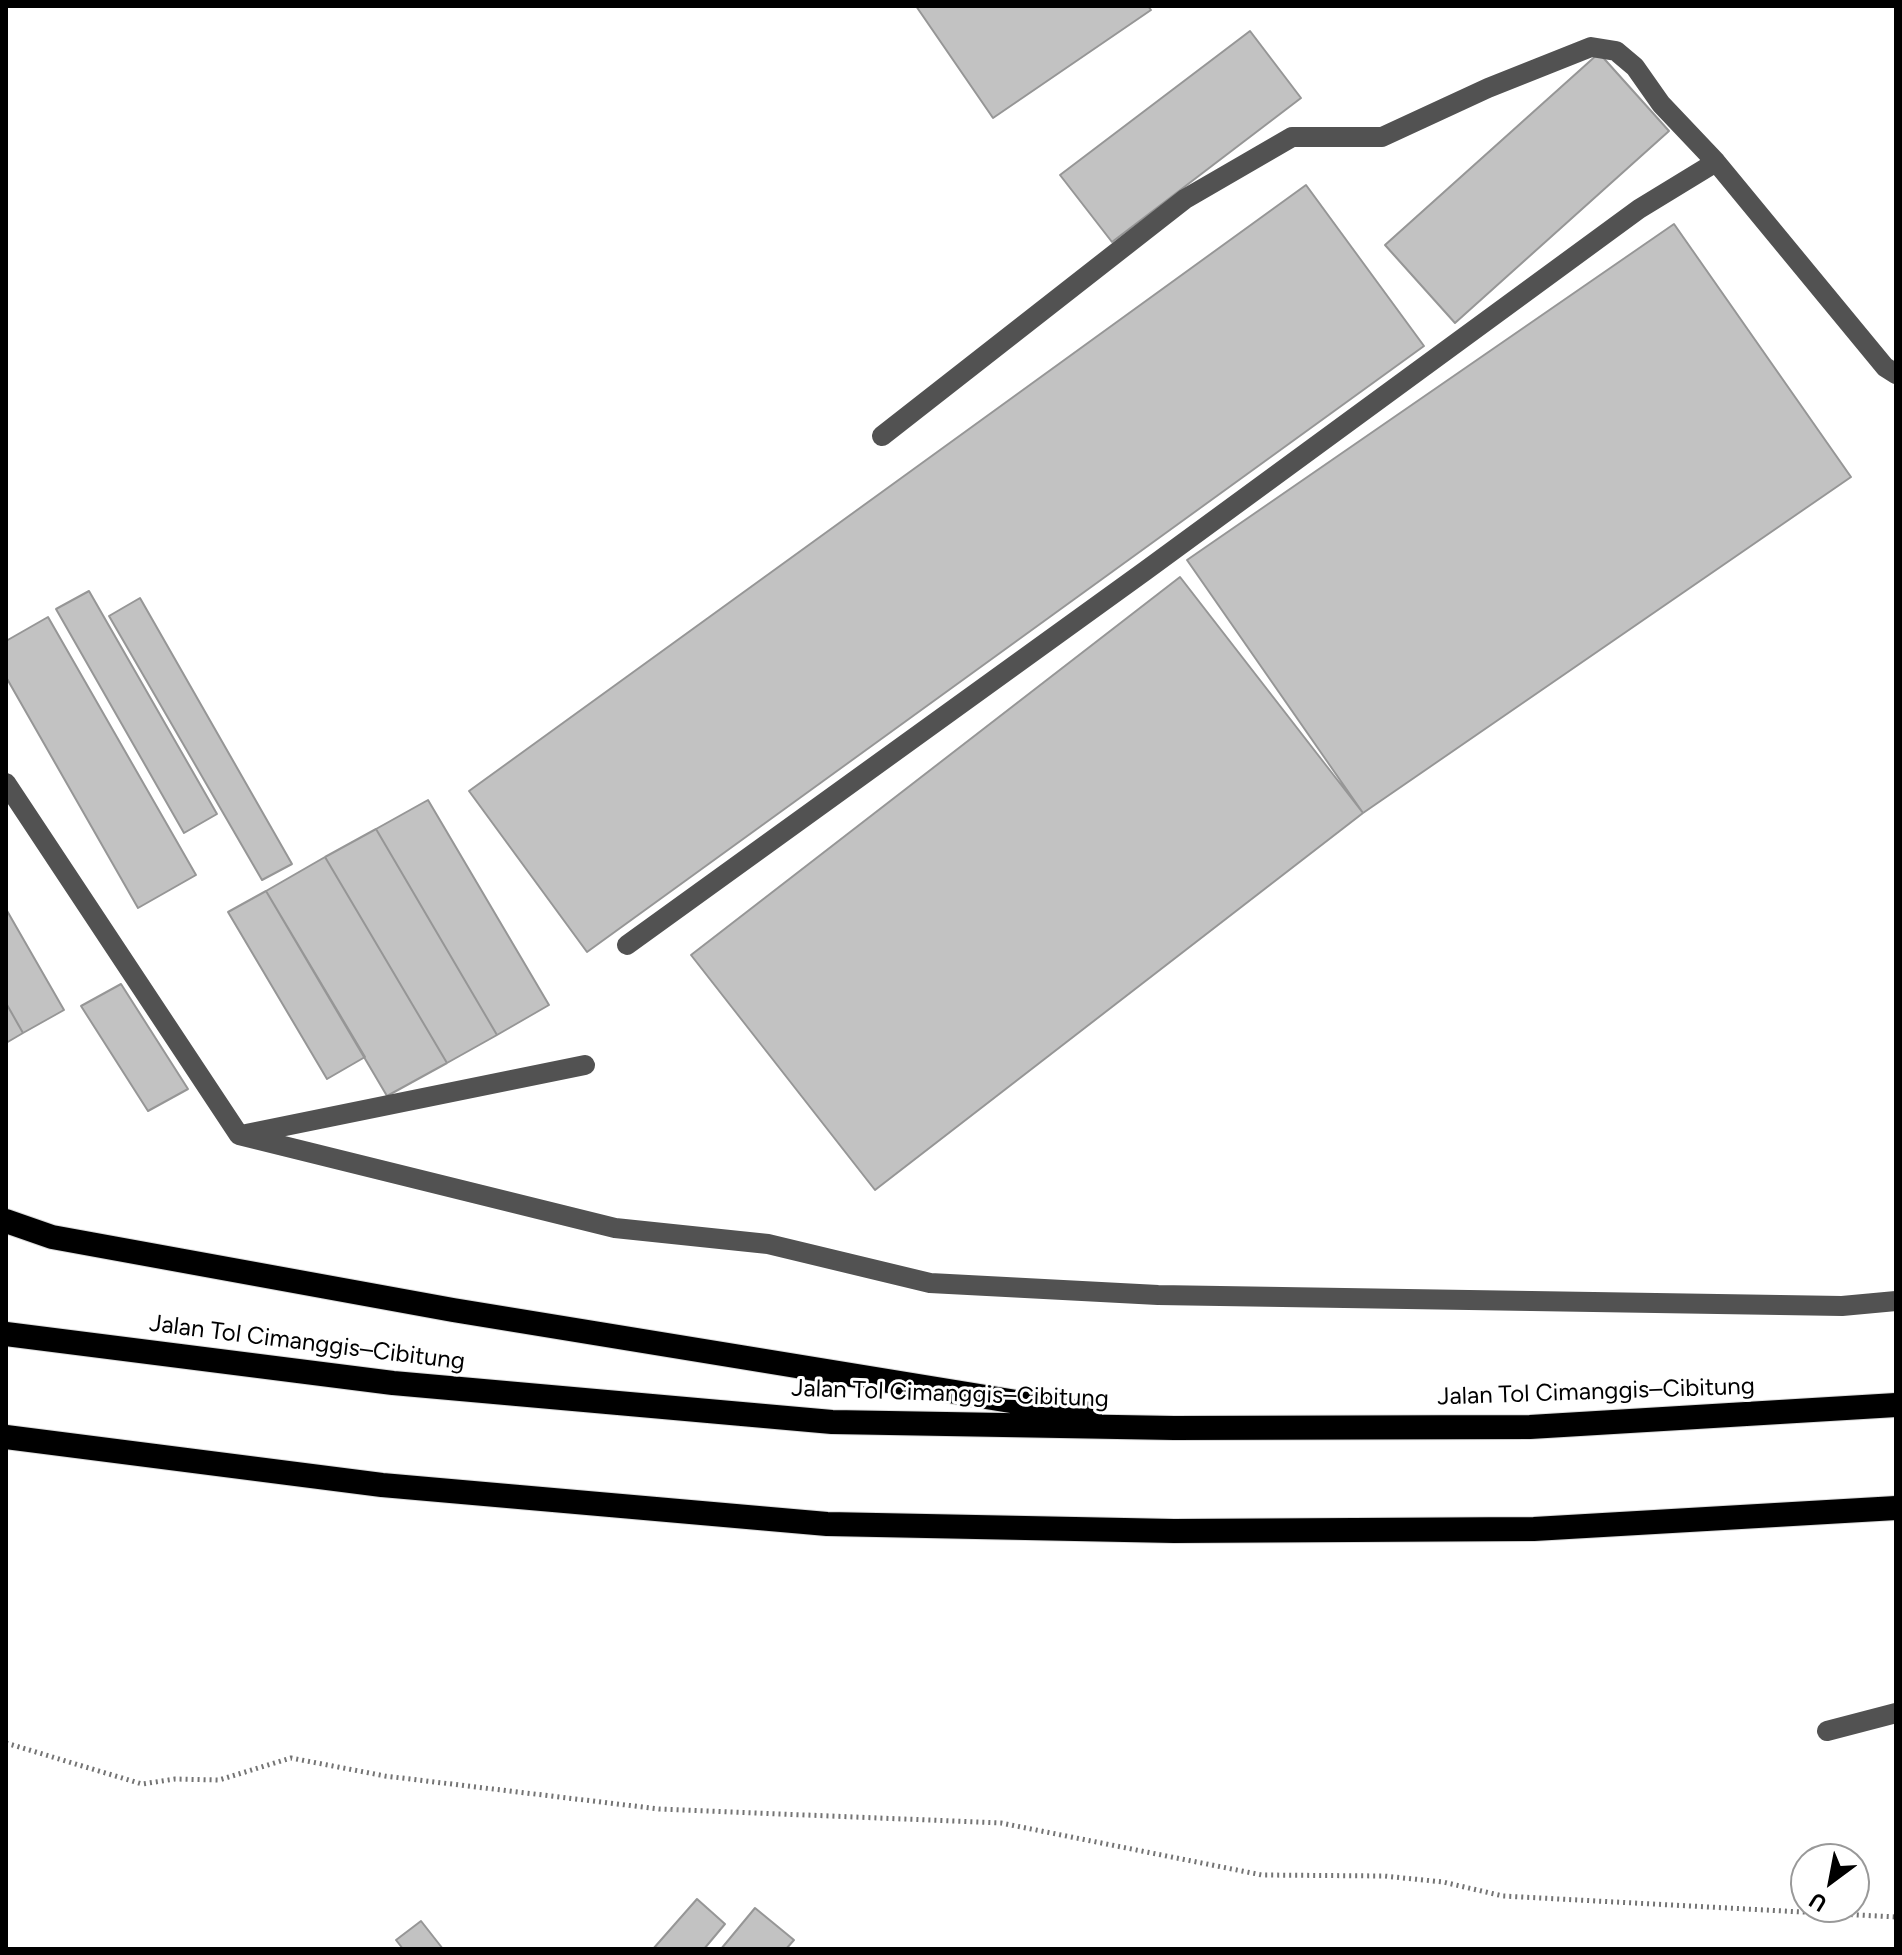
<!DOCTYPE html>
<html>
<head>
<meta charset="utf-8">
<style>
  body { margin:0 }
  #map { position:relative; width:1902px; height:1955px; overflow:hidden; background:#fff; font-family:Figtree,sans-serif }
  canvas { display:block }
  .frame { position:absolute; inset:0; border:8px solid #000; pointer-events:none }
  .north { position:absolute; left:1790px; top:1843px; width:80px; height:80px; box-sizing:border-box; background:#fff; border:2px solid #999; border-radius:50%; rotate:212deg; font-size:22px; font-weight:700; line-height:32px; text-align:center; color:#000 }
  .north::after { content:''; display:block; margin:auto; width:28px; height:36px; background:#000; clip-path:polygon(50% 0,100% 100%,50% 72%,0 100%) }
</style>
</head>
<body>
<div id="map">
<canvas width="1902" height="1955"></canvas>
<div class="frame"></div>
<div class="north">U</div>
</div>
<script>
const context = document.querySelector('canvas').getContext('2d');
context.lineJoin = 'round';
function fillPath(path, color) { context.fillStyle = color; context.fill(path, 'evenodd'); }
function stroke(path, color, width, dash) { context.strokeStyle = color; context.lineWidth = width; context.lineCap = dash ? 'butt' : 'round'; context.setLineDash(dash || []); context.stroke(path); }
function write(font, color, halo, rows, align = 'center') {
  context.font = font + ' Figtree,sans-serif'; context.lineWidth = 6; context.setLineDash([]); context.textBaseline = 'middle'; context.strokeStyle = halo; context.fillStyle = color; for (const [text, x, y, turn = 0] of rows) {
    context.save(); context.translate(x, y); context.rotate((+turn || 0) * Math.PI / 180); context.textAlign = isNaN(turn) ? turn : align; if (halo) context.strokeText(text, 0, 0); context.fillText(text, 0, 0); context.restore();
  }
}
const building = new Path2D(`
  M916,6H1148L1151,10L993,118Z
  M1250,31L1301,98L1112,242L1060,175Z
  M1599,53L1669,131L1455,323L1385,245Z
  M1306,185L1424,346L587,952L469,791Z
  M1674,224L1851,477L1363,813L1187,560Z
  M1180,577L1363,813L875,1190L691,955Z
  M89,591L217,814L184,833L56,609Z
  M140,598L292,864L262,880L109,616Z
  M48,617L196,875L138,908L6,677V641Z
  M428,800L549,1005L497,1035L376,829Z
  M376,829L497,1035L447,1063L325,857Z
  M325,857L447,1063L387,1096L266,891Z
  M266,891L365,1057L327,1079L228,912Z
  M6,909L64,1010L23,1033L6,1003Z
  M121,984L188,1089L148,1111L81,1006Z
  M6,1003L23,1033L6,1043Z
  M697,1899L725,1924L704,1949H653Z
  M755,1908L794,1940L786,1949H721Z
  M421,1921L443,1949H403L396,1940Z`);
fillPath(building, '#c2c2c2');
stroke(building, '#969696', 2);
const highway = new Path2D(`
  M6,1221L52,1237L453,1310L1090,1414
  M6,1334L393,1383L832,1422L1174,1428L1530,1427L1896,1405
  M6,1437L382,1485L827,1524L1174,1531L1534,1529L1896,1508`);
stroke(highway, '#dbdbdb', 26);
stroke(new Path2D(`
  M6,1743L142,1784L175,1779L219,1780L291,1758L385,1776L659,1809L1001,1823L1262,1875L1384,1876L1443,1882L1503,1896L1896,1917`), '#747474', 5, [2, 4]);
stroke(new Path2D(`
  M882,436L1185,199L1292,137H1382L1488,88L1591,47L1616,51L1635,67L1661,104L1716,162
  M6,783L239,1135L615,1228L768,1244L930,1283L1158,1295L1842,1306L1896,1301
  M627,945L1145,571L1639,209L1716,162L1885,367L1896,374
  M246,1134L585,1065
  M1827,1731L1896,1713`), '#525252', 20);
stroke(highway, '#000', 24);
write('24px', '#000', '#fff', [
  ["Jalan Tol Cimanggis–Cibitung",307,1343,7],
  ["Jalan Tol Cimanggis–Cibitung",1596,1392,-2],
  ["Jalan Tol Cimanggis–Cibitung",950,1394,2]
]);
</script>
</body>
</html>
